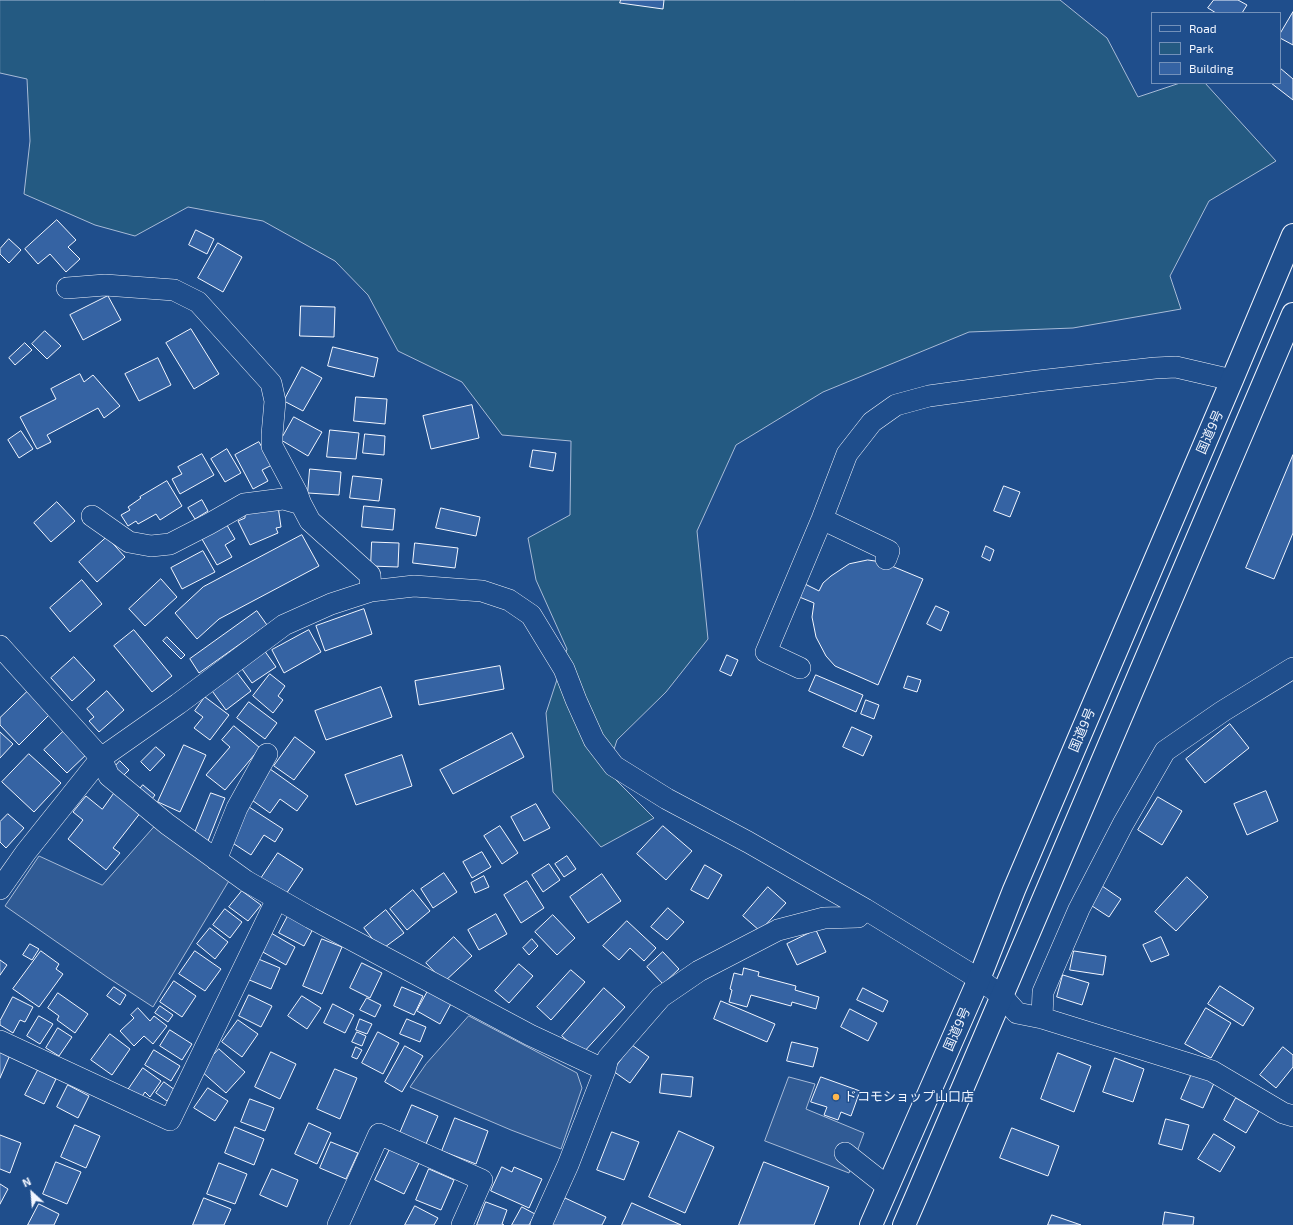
<!DOCTYPE html>
<html>
<head>
<meta charset="utf-8">
<style>
  body { margin:0 }
  #map { position:relative; width:1293px; height:1225px; overflow:hidden; background:#1f4e8c; font-family:"Exo 2",sans-serif }
  canvas { display:block }
  .legend { position:absolute; left:1151px; top:12px; width:130px; height:72px; box-sizing:border-box; background:#1f4e8c; border:1px solid #7391ba; margin:0; padding:5px 7px; list-style:none; font-size:12px; color:#f2f6ff }
  .legend li { display:flex; align-items:center; gap:8px; height:20px }
  .legend b { width:20px; border:1px solid #7391ba }
  .north { position:absolute; left:12px; top:1173px; width:40px; height:40px; -webkit-text-stroke:3px #1f4e8c; paint-order:stroke; rotate:334deg; font-size:11px; font-weight:700; line-height:16px; text-align:center; color:#f2f6ff }
  .north::after { content:''; display:block; margin:auto; width:14px; height:18px; background:#f2f6ff; clip-path:polygon(50% 0,100% 100%,50% 72%,0 100%) }
</style>
</head>
<body>
<div id="map">
<canvas width="1293" height="1225"></canvas>
<ul class="legend">
<li><b style="height:5px;background:#1f4e8c"></b>Road</li>
<li><b style="height:11px;background:#245a82"></b>Park</li>
<li><b style="height:11px;background:#3563a3"></b>Building</li>
</ul>
<div class="north">N</div>
</div>
<script>
const context = document.querySelector('canvas').getContext('2d');
context.lineJoin = 'round';
function fillPath(path, color) { context.fillStyle = color; context.fill(path, 'evenodd'); }
function stroke(path, color, width, dash) { context.strokeStyle = color; context.lineWidth = width; context.lineCap = dash ? 'butt' : 'round'; context.setLineDash(dash || []); context.stroke(path); }
function write(font, color, halo, rows, align = 'center') {
  context.font = font + ' "Exo 2","Noto Sans JP",sans-serif'; context.lineWidth = 3; context.setLineDash([]); context.textBaseline = 'middle'; context.strokeStyle = halo; context.fillStyle = color; for (const [text, x, y, turn = 0] of rows) {
    context.save(); context.translate(x, y); context.rotate((+turn || 0) * Math.PI / 180); context.textAlign = isNaN(turn) ? turn : align; if (halo) context.strokeText(text, 0, 0); context.fillText(text, 0, 0); context.restore();
  }
}
const green = new Path2D(`
  M0,0H1060L1107,38L1138,97L1180,83H1205L1276,161L1209,201L1170,276L1181,309L1073,328L969,332L823,392L736,445L697,531L708,639L666,692L617,740L607,771L654,818L601,847L553,792L546,713L567,649L536,580L528,538L570,515L571,441L502,435L462,382L398,351L368,295L335,261L263,221L188,207L135,236L95,225L24,194L30,141L27,79L0,73Z`);
fillPath(green, '#245a82');
stroke(green, '#a8bbd7', 1);
const parking = new Path2D(`
  M156,825L230,879L153,1007L107,977L5,906L39,856L102,885Z
  M469,1016L577,1073L582,1088L561,1149L511,1130L410,1087L426,1064Z
  M789,1077L815,1084L806,1109L864,1133L849,1173L765,1141Z`);
fillPath(parking, '#305b95');
stroke(parking, '#a8bbd7', 1);
const building = new Path2D(`
  M621,0H664L663,9L620,3Z
  M1214,0H1238L1247,5L1242,13H1216L1208,8Z
  M1293,12V45L1280,38V34Z
  M1280,68L1293,79V100L1271,83H1280Z
  M57,220L76,240L68,247L80,259L66,272L50,254L38,264L25,249Z
  M196,230L214,239L207,254L189,245Z
  M9,239L21,250L9,263L0,254V249Z
  M218,243L242,257L223,292L198,278Z
  M108,296L121,320L83,340L70,315Z
  M301,306L335,307L334,337L300,336Z
  M191,329L219,374L194,389L166,343Z
  M45,331L61,346L47,359L32,344Z
  M25,343L32,350L15,365L9,358Z
  M333,347L378,358L374,377L328,366Z
  M158,358L171,385L139,401L125,374Z
  M302,367L322,378L303,411L284,401Z
  M80,374L84,382L93,375L120,406L104,418L98,408L47,435L51,442L37,449L20,417L56,399L51,389Z
  M356,397L387,399L385,424L354,421Z
  M472,405L479,438L431,449L423,416Z
  M294,417L322,432L308,456L281,440Z
  M330,430L359,433L356,459L327,457Z
  M21,431L33,449L19,458L8,440Z
  M365,434L385,436L384,455L363,453Z
  M259,442L272,465L262,470L268,481L253,489L235,455Z
  M227,449L241,473L225,482L211,459Z
  M533,450L556,453L553,471L530,467Z
  M202,454L214,475L180,494L172,479L182,474L178,467Z
  M1293,455V533L1274,579L1246,568Z
  M310,469L341,472L339,495L308,493Z
  M353,476L382,479L379,501L350,498Z
  M167,481L182,506L160,520L156,514L138,524L136,521L128,526L121,515L130,510L128,507L141,498L140,497Z
  M1004,486L1020,492L1010,517L994,511Z
  M202,500L208,511L195,519L188,508Z
  M57,502L75,521L51,542L34,523Z
  M278,506L281,527L276,528L278,533L250,545L238,521L245,518V508Z
  M364,506L395,509L393,530L362,527Z
  M441,508L480,517L476,536L436,528Z
  M224,520L235,539L225,545L232,557L217,565L199,534Z
  M302,535L319,566L219,619L197,639L175,613L203,587Z
  M107,537L125,557L97,582L79,562Z
  M372,542L399,543L398,567L371,566Z
  M415,543L458,548L455,568L413,563Z
  M986,546L994,550L990,561L982,557Z
  M203,551L215,572L182,589L171,568Z
  M868,560L882,562L923,579L878,685L835,666L826,656L816,637L812,617L814,603L797,596L803,583L819,591L823,583L831,576L849,564Z
  M161,579L177,597L145,626L129,609Z
  M82,580L102,604L70,632L50,608Z
  M936,606L949,612L941,631L927,624Z
  M364,609L372,634L325,651L316,626Z
  M257,611L267,625L199,673L190,659Z
  M134,630L172,676L152,692L114,646Z
  M309,630L321,652L284,673L272,650Z
  M167,637L185,655L181,659L163,641Z
  M264,650L276,667L252,683L240,666Z
  M727,655L738,660L731,676L720,671Z
  M74,657L95,680L72,701L51,678Z
  M500,666L504,689L419,705L415,681Z
  M235,670L251,691L226,710L210,688Z
  M270,674L285,686L278,696L283,700L273,713L253,696Z
  M816,675L863,695L856,712L809,691Z
  M908,676L921,680L917,692L904,688Z
  M381,687L392,717L326,740L315,711Z
  M28,691L51,713L19,745L0,725V718Z
  M107,691L124,710L99,732L89,721L94,717L87,709Z
  M205,697L229,715L210,740L194,728L203,717L195,711Z
  M866,700L879,705L874,719L861,714Z
  M249,702L277,723L265,739L237,718Z
  M1230,724L1249,748L1205,783L1186,759Z
  M234,726L260,748L225,790L206,775L230,747L222,740Z
  M852,727L872,736L863,756L843,747Z
  M67,728L90,751L67,773L44,750Z
  M0,732L13,744L0,758Z
  M512,733L524,757L453,794L440,770Z
  M295,737L315,752L294,780L274,766Z
  M184,745L206,755L180,812L158,802Z
  M156,747L165,755L150,771L141,762Z
  M29,754L61,783L34,812L2,782Z
  M402,755L412,786L356,805L345,775Z
  M120,761L129,770L120,779L111,771Z
  M270,769L308,796L297,811L280,799L270,813L249,798Z
  M143,785L155,795L149,803L136,794Z
  M1266,791L1278,821L1247,835L1234,804Z
  M115,792L141,812L113,848L120,853L106,870L68,839L83,820L73,812L86,796L102,809Z
  M211,793L225,798L208,841L194,835Z
  M1158,797L1182,811L1162,845L1138,830Z
  M536,804L550,828L524,841L511,817Z
  M249,807L283,829L275,842L264,835L251,855L228,840Z
  M8,814L24,828L6,848L0,842V822Z
  M500,826L518,853L502,864L484,836Z
  M663,826L692,851L666,880L637,854Z
  M482,852L491,867L472,878L463,862Z
  M278,853L303,869L284,897L260,880Z
  M567,856L576,869L564,877L555,864Z
  M549,864L560,880L543,892L532,875Z
  M705,865L722,875L708,899L691,890Z
  M444,873L457,892L433,908L421,889Z
  M602,874L621,901L588,923L570,897Z
  M484,876L489,887L475,893L471,883Z
  M1187,877L1208,897L1176,931L1155,912Z
  M527,881L544,908L521,923L504,895Z
  M1102,886L1121,899L1109,917L1089,904Z
  M768,887L786,903L760,931L743,916Z
  M413,890L430,911L407,930L390,909Z
  M242,891L261,905L248,921L229,907Z
  M668,908L684,922L667,940L651,927Z
  M225,909L242,922L230,938L213,925Z
  M386,910L404,933L381,950L364,928Z
  M289,914L314,927L304,946L279,933Z
  M496,914L507,934L479,950L468,930Z
  M553,915L575,938L557,955L535,932Z
  M627,921L656,948L644,961L630,948L619,960L603,946Z
  M210,928L228,942L215,959L197,944Z
  M816,930L826,952L797,965L787,944Z
  M271,933L295,947L286,965L261,951Z
  M454,937L472,956L444,982L426,963Z
  M1161,937L1169,955L1151,962L1143,945Z
  M322,939L342,947L322,994L303,986Z
  M532,939L538,946L529,955L523,948Z
  M30,944L39,949L32,960L23,955Z
  M41,951L59,964L56,969L63,974L39,1007L13,989Z
  M195,951L221,969L205,991L179,974Z
  M1074,951L1106,956L1103,975L1070,970Z
  M663,952L679,969L663,984L647,967Z
  M256,958L280,968L271,989L247,979Z
  M0,960L7,965L0,975Z
  M362,963L382,973L370,998L350,988Z
  M519,964L533,976L509,1003L495,991Z
  M744,968L759,972L758,976L796,986L795,990L819,997L816,1009L792,1002L791,1006L751,995L747,1007L729,1002L732,990L730,989L734,973L742,975Z
  M571,970L585,982L551,1020L537,1007Z
  M1063,975L1089,983L1082,1005L1057,997Z
  M174,981L196,996L182,1017L160,1002Z
  M1220,986L1254,1008L1243,1026L1208,1004Z
  M114,987L126,995L120,1005L107,996Z
  M402,987L423,996L414,1015L394,1006Z
  M604,988L625,1007L582,1054L562,1036Z
  M863,988L888,1001L883,1012L857,1000Z
  M429,989L452,1002L440,1024L417,1011Z
  M58,993L88,1014L75,1033L57,1020L59,1016L48,1008Z
  M249,995L272,1006L261,1027L239,1016Z
  M302,996L321,1008L307,1029L288,1016Z
  M13,997L33,1007L25,1022L20,1020L13,1033L0,1025V1021Z
  M367,998L381,1005L375,1017L360,1010Z
  M721,1001L775,1024L767,1042L714,1019Z
  M333,1004L354,1015L345,1033L324,1023Z
  M160,1006L173,1015L168,1022L155,1013Z
  M138,1008L150,1021L154,1016L167,1026L153,1044L144,1036L134,1046L120,1031L134,1018L131,1015Z
  M1206,1008L1231,1023L1211,1058L1185,1044Z
  M850,1009L877,1023L868,1041L841,1027Z
  M39,1016L53,1024L40,1044L27,1036Z
  M360,1019L372,1024L367,1034L356,1030Z
  M407,1019L426,1027L420,1042L400,1034Z
  M238,1020L258,1034L242,1057L222,1042Z
  M58,1028L72,1037L59,1056L46,1048Z
  M170,1030L192,1044L182,1060L160,1046Z
  M357,1032L366,1036L362,1046L352,1042Z
  M378,1032L399,1043L383,1074L362,1063Z
  M110,1034L130,1049L112,1075L91,1060Z
  M792,1042L818,1048L813,1067L787,1061Z
  M632,1045L649,1057L630,1083L613,1071Z
  M405,1046L423,1056L402,1092L385,1082Z
  M356,1047L362,1050L357,1059L352,1057Z
  M1283,1047L1293,1055V1067L1276,1088L1260,1075Z
  M219,1049L245,1072L226,1093L200,1070Z
  M154,1050L180,1066L171,1081L145,1065Z
  M0,1051L10,1055L0,1078Z
  M271,1052L296,1064L280,1099L255,1087Z
  M1058,1053L1091,1066L1074,1112L1041,1099Z
  M1115,1058L1144,1069L1133,1102L1103,1092Z
  M143,1068L161,1081L150,1097L145,1092L141,1098L128,1090Z
  M335,1069L357,1078L340,1119L317,1109Z
  M38,1070L56,1079L44,1104L25,1095Z
  M1193,1071L1215,1081L1203,1108L1181,1099Z
  M662,1074L693,1077L691,1097L660,1093Z
  M821,1077L860,1091L851,1116L841,1112L838,1120L824,1115L827,1107L811,1102Z
  M164,1082L175,1090L167,1101L156,1093Z
  M68,1085L89,1096L78,1118L57,1107Z
  M208,1088L228,1101L215,1121L194,1108Z
  M1236,1098L1259,1111L1246,1133L1224,1120Z
  M250,1099L274,1108L265,1131L241,1122Z
  M412,1105L438,1116L426,1144L400,1133Z
  M455,1118L488,1131L476,1164L442,1151Z
  M1166,1119L1189,1125L1182,1150L1159,1144Z
  M309,1123L331,1133L317,1164L295,1154Z
  M75,1125L100,1136L86,1168L61,1157Z
  M235,1127L264,1139L254,1165L225,1153Z
  M1012,1128L1059,1146L1048,1176L1000,1158Z
  M679,1131L714,1147L685,1213L649,1197Z
  M612,1132L639,1142L624,1180L597,1170Z
  M1214,1134L1235,1147L1220,1172L1198,1159Z
  M0,1135L21,1143L10,1173L0,1169Z
  M331,1142L358,1153L346,1179L320,1168Z
  M390,1149L419,1163L404,1194L375,1180Z
  M56,1162L81,1172L67,1204L43,1194Z
  M764,1162L829,1187L814,1225H739Z
  M219,1163L247,1174L235,1204L207,1194Z
  M502,1167L512,1172L514,1167L542,1179L529,1208L491,1191Z
  M272,1169L298,1180L287,1207L260,1195Z
  M429,1169L454,1180L441,1210L416,1200Z
  M0,1184L8,1189L0,1204Z
  M204,1198L231,1209L224,1225H193Z
  M565,1198L606,1217L602,1225H552Z
  M486,1202L507,1210L502,1224L504,1225H477Z
  M632,1203L681,1225H622Z
  M39,1204L59,1214L54,1225H28Z
  M415,1206L438,1218L434,1225H405Z
  M522,1207L535,1214L529,1225H512Z
  M1165,1212L1194,1217L1193,1225H1163Z
  M1052,1215L1081,1225H1048Z`);
fillPath(building, '#3563a3');
stroke(building, '#f2f6ff', 1);
const minor = new Path2D(`
  M67,288L105,285L174,290L198,302L271,383L275,401L272,435V446L297,493L301,504
  M92,516L129,542L151,546L170,544L209,524L244,504L283,499L301,504L310,521L370,575L371,591
  M822,519L889,551L886,559
  M0,646L101,758L109,776L167,824L246,881L311,918L530,1035L605,1070
  M800,668L766,652L822,519L847,454L872,422L896,405L929,396L1038,381L1155,368L1176,367L1232,380
  M216,860L237,808L267,754
  M0,889L26,852L101,758L178,704L284,625L331,604L371,591L414,586L482,591L509,600L531,615L564,669L576,700L594,740L614,766L667,799L748,842L865,909L979,979L1002,996L1017,1013L1042,1018L1212,1071L1283,1113L1293,1116
  M1042,1018L1043,992L1079,909L1123,824L1165,751L1223,711L1293,668
  M0,1041L170,1120L277,899
  M845,1153L888,1187
  M338,1225L379,1134L482,1180L462,1225
  M541,1225L568,1165L605,1070L608,1058L661,997L699,971L778,930L824,918L858,917L865,909`);
const highway = new Path2D(`
  M871,1225L979,979L1014,890L1232,380L1293,235
  M904,1225L917,1195L1293,314`);
stroke(minor, '#f2f6ff', 22);
stroke(highway, '#f2f6ff', 24);
stroke(minor, '#1f4e8c', 21);
stroke(highway, '#1f4e8c', 22);
for (const [x, y, r, color] of [
  [836,1097,4,"#ffb74d"]
]) { const dot = new Path2D(); dot.arc(x, y, r, 0, 2 * Math.PI); context.fillStyle = color; context.fill(dot); stroke(dot, '#1f4e8c', 1.5); }
write('13px', '#f2f6ff', '#1f4e8c', [
  ["国道9号",1210,432,-66],
  ["国道9号",1082,730,-67],
  ["国道9号",957,1029,-66]
]);
write('13px', '#f2f6ff', '#1f4e8c', [
  ["ドコモショップ山口店",844,1097]
], 'left');
</script>
</body>
</html>
